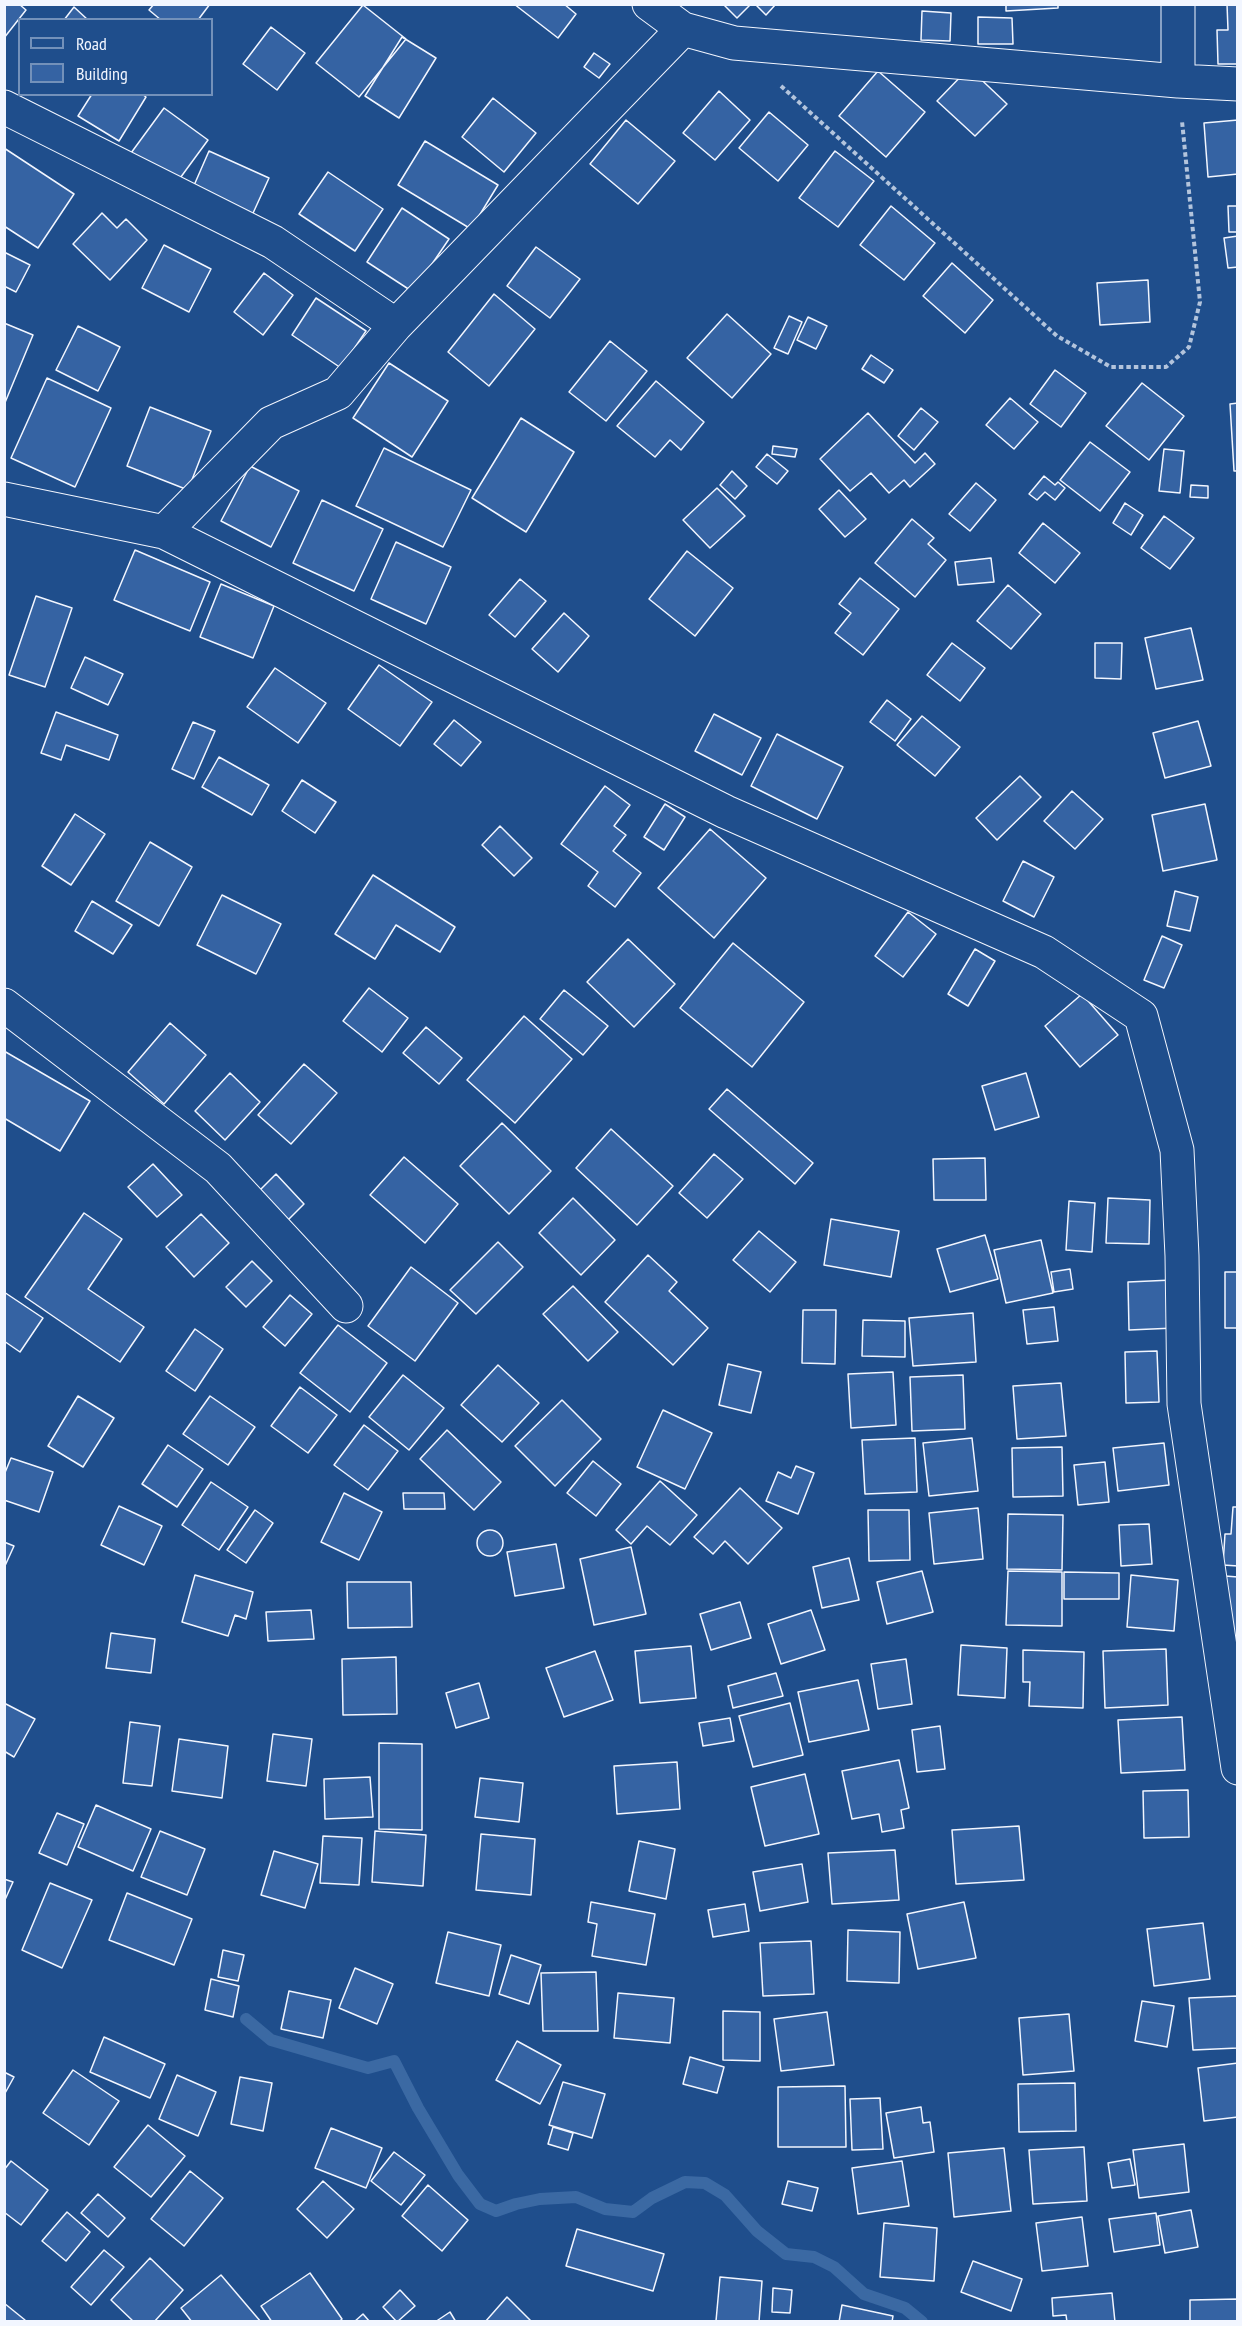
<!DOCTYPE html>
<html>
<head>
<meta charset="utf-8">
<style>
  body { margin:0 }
  #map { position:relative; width:1242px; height:2326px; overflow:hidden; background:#1f4e8c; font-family:"PT Sans Narrow",sans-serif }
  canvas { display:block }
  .frame { position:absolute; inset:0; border:6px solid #f2f6ff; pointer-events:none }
  .legend { position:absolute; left:18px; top:18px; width:195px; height:78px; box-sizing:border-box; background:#1f4e8c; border:2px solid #7391ba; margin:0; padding:8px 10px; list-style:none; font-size:18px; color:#f2f6ff }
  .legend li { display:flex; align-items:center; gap:12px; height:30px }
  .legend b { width:30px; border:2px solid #7391ba }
</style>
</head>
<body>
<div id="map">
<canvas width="1242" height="2326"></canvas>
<div class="frame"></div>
<ul class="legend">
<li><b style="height:8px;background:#1f4e8c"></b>Road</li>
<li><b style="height:16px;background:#3563a3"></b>Building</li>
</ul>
</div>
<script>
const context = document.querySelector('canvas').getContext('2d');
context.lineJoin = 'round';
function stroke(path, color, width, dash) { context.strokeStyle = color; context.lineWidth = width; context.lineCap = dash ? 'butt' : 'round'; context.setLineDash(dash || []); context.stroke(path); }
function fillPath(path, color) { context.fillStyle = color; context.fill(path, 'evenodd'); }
stroke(new Path2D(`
  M246,2019L271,2040L326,2056L368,2068L394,2061L418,2108L458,2175L480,2204L496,2211L516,2204L540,2199L576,2197L605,2209L633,2212L652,2198L685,2182L705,2183L725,2195L757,2231L786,2254L814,2257L834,2267L864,2294L905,2308L922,2322`), '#3b69a3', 12);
const building = new Path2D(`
  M4,4H19L26,10L4,38Z
  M154,4H210L198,20H161L149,10Z
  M514,4H564L576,14L558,38Z
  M723,4H751L737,18Z
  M755,4H776L766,15Z
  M1006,4H1058V8L1006,11Z
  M1227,4H1238V64H1218L1217,30H1228Z
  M363,5L406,39L359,97L316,63Z
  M74,7L88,20H64Z
  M922,11L951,13L950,41L921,40Z
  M978,17L1012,18L1013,44H978Z
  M271,27L305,53L277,90L243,64Z
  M402,37L436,58L399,118L365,96Z
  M594,53L610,64L599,78L584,67Z
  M969,68L1007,104L975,136L937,101Z
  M878,71L925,112L886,157L839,116Z
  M719,91L750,120L715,160L683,133Z
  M92,94H142L146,97L119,141L78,116Z
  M493,98L536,133L504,172L462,137Z
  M164,108L208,140L175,185L131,153Z
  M769,112L808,145L778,181L739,148Z
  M626,120L675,161L638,204L590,164Z
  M1238,120V174L1208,177L1204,123Z
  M425,141L498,185L471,229L398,185Z
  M4,148L74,194L38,248L4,226Z
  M209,151L269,178L244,233L185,206Z
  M835,151L874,181L838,227L799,198Z
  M328,172L383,209L355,251L299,214Z
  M891,206L935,243L904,280L860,245Z
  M1228,206H1238V232H1229Z
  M402,208L449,239L413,292L367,262Z
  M102,213L117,228L126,219L147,240L110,280L73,244Z
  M1238,236V267L1228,268L1224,238Z
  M164,245L211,269L189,312L142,288Z
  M536,247L580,279L550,318L507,286Z
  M4,252L30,265L16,292L4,286Z
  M952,263L993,300L965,333L923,296Z
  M264,273L293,295L263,335L234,312Z
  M1148,280L1150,322L1100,325L1097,283Z
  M494,294L535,329L489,386L448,352Z
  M316,298L366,331L341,368L292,335Z
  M727,314L771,354L732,398L687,358Z
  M789,316L802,322L788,354L774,348Z
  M808,317L827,326L816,349L797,340Z
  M4,323L33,335L4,405Z
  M78,326L120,347L98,391L56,370Z
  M610,341L647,371L606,421L569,392Z
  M871,355L893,370L884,383L862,369Z
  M389,363L448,401L412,457L353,418Z
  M1055,370L1086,393L1061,427L1030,404Z
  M47,378L111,408L75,487L11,458Z
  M656,381L704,422L681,450L670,440L655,457L617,426Z
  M1142,383L1184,416L1149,460L1106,426Z
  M1010,398L1038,422L1014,449L986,425Z
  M1238,403V471H1234L1230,404Z
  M150,407L211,431L188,490L127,466Z
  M921,408L938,422L914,450L898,436Z
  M868,413L915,463L925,453L935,464L910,487L904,480L889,493L871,473L850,491L820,459Z
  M521,418L574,452L526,532L472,498Z
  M1090,442L1130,472L1100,511L1060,480Z
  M773,446L797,449L795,457L772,454Z
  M384,448L471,490L443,547L356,506Z
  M1164,449L1184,451L1180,493L1159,491Z
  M767,454L788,471L777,484L756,467Z
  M250,466L299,491L271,547L221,521Z
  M732,471L747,486L735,499L720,485Z
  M1044,476L1055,485L1058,482L1065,488L1055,500L1045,492L1037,500L1029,494Z
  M976,483L996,500L970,531L949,514Z
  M1191,485L1208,486V498L1190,497Z
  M717,488L745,516L710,548L683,520Z
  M839,490L866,519L845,537L819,509Z
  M322,500L383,529L354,591L293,563Z
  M1125,503L1143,515L1131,535L1113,523Z
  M1164,516L1194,538L1170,569L1141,548Z
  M912,519L934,538L928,544L946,560L915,597L875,563Z
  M1043,523L1080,553L1055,583L1019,553Z
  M396,542L451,567L426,624L371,599Z
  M135,550L210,582L190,631L114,600Z
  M687,551L733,588L695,636L649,599Z
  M991,558L994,582L958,585L955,562Z
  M860,578L899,609L863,655L835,633L851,613L839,604Z
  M520,579L546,601L515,637L489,615Z
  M221,584L274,606L253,658L200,637Z
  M1008,585L1041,614L1011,649L977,621Z
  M36,596L72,608L45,687L9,675Z
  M564,613L589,636L558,672L532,649Z
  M1191,628L1203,680L1156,689L1145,638Z
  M952,643L985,668L960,701L927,675Z
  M1095,643H1122L1121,679L1095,678Z
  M85,657L123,674L108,705L71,688Z
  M379,665L432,702L400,746L348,709Z
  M275,668L326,703L298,743L247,707Z
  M887,700L911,719L895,741L870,722Z
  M56,712L118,735L109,760L66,745L61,760L41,753Z
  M714,714L761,738L742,775L695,751Z
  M922,716L960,747L935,776L897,745Z
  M454,720L481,742L461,766L434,744Z
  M1198,721L1211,766L1165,778L1153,733Z
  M193,722L215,731L194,779L172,769Z
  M777,734L843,767L817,819L751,786Z
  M219,757L269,785L252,815L202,787Z
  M1020,776L1041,797L997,840L976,818Z
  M302,780L336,802L315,833L282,811Z
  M605,786L630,805L614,826L626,835L613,851L641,873L615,907L588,886L598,872L561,844Z
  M1072,791L1103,819L1075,849L1044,821Z
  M665,804L685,817L664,850L644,837Z
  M1205,804L1217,860L1163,871L1152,815Z
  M75,814L105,834L71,885L42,866Z
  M500,826L532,858L514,876L482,845Z
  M710,829L766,878L714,938L658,888Z
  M150,842L192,867L159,926L116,901Z
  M1023,861L1054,877L1034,917L1003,901Z
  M373,875L455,927L440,952L396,925L375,959L335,934Z
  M1175,891L1198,897L1190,931L1167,926Z
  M222,895L281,924L256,974L197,945Z
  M92,901L132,925L113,954L75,931Z
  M908,912L936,934L903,977L875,956Z
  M1162,936L1182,945L1164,988L1144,980Z
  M628,939L675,984L634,1027L587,982Z
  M733,943L804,1002L752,1067L680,1008Z
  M975,949L995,961L968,1006L948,994Z
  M369,988L408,1018L382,1052L343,1021Z
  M564,990L608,1026L583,1055L540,1019Z
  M1082,994L1118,1035L1080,1067L1045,1026Z
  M524,1016L572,1059L515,1123L467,1080Z
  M170,1023L206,1055L164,1104L128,1072Z
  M426,1027L462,1058L439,1084L403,1053Z
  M4,1051L90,1101L60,1151L4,1118Z
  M304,1064L337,1093L291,1144L258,1115Z
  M230,1073L260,1102L225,1140L195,1111Z
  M1026,1073L1039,1117L995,1130L982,1086Z
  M727,1089L813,1163L795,1184L709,1109Z
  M502,1123L551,1171L509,1214L460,1166Z
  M611,1129L673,1186L637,1225L576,1168Z
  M714,1154L743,1179L707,1218L679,1193Z
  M404,1157L458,1204L425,1243L370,1195Z
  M985,1158L986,1200H934L933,1159Z
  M153,1164L182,1195L157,1217L128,1187Z
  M276,1174L304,1204L285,1223L256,1194Z
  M573,1198L615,1240L581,1275L539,1233Z
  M1108,1198L1150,1200L1149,1244L1106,1243Z
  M1069,1201L1095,1203L1092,1252L1066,1250Z
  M84,1213L122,1239L88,1289L144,1327L120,1362L25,1297Z
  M201,1214L229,1243L194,1277L166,1247Z
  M831,1219L899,1231L891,1277L824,1265Z
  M759,1231L796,1262L770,1292L733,1260Z
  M985,1235L998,1279L950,1292L937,1249Z
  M1041,1240L1053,1293L1006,1303L994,1250Z
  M498,1242L523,1267L476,1314L450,1290Z
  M648,1255L677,1282L669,1291L708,1328L673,1365L605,1302Z
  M252,1261L272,1281L246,1307L226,1287Z
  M411,1267L458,1303L415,1361L368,1326Z
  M1070,1269L1073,1289L1054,1292L1051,1272Z
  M1225,1272H1238V1328H1225Z
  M1172,1280L1175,1328L1129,1330L1128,1282Z
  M573,1286L618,1332L588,1361L543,1314Z
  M4,1292L43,1318L20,1352L4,1341Z
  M290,1295L312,1314L285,1346L263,1327Z
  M1054,1307L1058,1341L1027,1344L1023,1310Z
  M803,1310H836L835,1364L802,1363Z
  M973,1313L976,1362L913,1366L909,1318Z
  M863,1320L905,1321V1357L862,1356Z
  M338,1325L387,1363L350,1412L300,1373Z
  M195,1329L223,1349L195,1391L166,1371Z
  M1157,1351L1159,1402L1126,1403L1125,1352Z
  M728,1364L761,1372L751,1413L719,1405Z
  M498,1365L539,1403L502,1442L461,1405Z
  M893,1372L896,1425L851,1428L848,1374Z
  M403,1375L444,1408L409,1450L369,1417Z
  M963,1375L965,1429L912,1431L910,1377Z
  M1061,1383L1066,1436L1017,1439L1013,1386Z
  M300,1387L337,1415L308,1453L271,1426Z
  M78,1396L114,1418L83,1467L48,1446Z
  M210,1396L255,1427L228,1465L183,1434Z
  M562,1400L601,1439L555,1486L515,1446Z
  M663,1410L712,1433L685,1489L637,1467Z
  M364,1425L398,1451L368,1490L334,1465Z
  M447,1430L501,1482L474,1510L420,1459Z
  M915,1438L917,1492L865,1494L862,1440Z
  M972,1438L978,1491L929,1496L923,1443Z
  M1164,1443L1169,1485L1118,1491L1113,1448Z
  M168,1445L203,1469L177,1507L142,1484Z
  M1062,1447L1063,1496L1013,1497L1012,1448Z
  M11,1458L53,1472L39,1512L4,1500V1475Z
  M593,1461L621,1484L596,1516L567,1493Z
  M1105,1462L1109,1502L1078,1505L1074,1465Z
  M796,1466L814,1473L798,1514L766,1501L778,1472L791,1478Z
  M660,1481L697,1515L670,1545L647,1526L631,1544L616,1530Z
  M211,1482L248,1507L219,1550L182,1525Z
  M740,1488L782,1528L748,1564L725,1541L713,1554L694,1537Z
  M344,1493L382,1512L359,1560L321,1542Z
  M403,1493H444L445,1509H404Z
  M119,1506L162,1526L144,1565L101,1545Z
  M1233,1507H1238V1566L1223,1565L1225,1534H1231Z
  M978,1508L983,1559L934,1564L929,1513Z
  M255,1510L273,1523L246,1563L227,1550Z
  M868,1510H909L910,1560L869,1561Z
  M1008,1514L1063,1515L1062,1570L1007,1569Z
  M1149,1524L1152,1564L1121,1566L1119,1525Z
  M477 1543a13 13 0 1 1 26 0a13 13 0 1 1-26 0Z
  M4,1542L14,1546L4,1568Z
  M556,1544L564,1588L515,1596L507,1552Z
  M631,1547L646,1614L594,1625L580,1559Z
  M849,1558L859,1600L822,1608L813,1567Z
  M922,1571L933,1612L887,1624L877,1582Z
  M1008,1571L1062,1572V1626L1006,1625Z
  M1064,1572L1119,1573V1599H1064Z
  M195,1575L253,1592L246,1619L235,1615L228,1636L182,1622Z
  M1131,1575L1178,1580L1174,1631L1127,1627Z
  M1225,1576L1238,1577V1643L1225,1642Z
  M347,1582H411L412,1627L348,1628Z
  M740,1602L751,1638L711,1650L700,1614Z
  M311,1610L314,1639L268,1641L266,1612Z
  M811,1610L825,1650L781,1664L768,1624Z
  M111,1633L155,1639L151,1673L106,1668Z
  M961,1645L1007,1648L1005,1698L958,1695Z
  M691,1646L696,1698L640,1703L635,1651Z
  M1166,1649L1168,1705L1105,1708L1103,1651Z
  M1023,1650L1084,1652L1083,1708L1029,1706L1030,1682H1023Z
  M595,1651L613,1700L564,1717L546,1668Z
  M396,1657L397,1714L343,1715L342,1659Z
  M906,1659L912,1704L878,1709L871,1664Z
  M776,1673L783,1696L733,1708L728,1686Z
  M858,1680L869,1730L809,1742L798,1692Z
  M479,1683L489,1718L456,1728L446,1693Z
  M4,1703L35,1719L14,1757L4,1751Z
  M790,1703L803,1755L753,1767L739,1716Z
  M1182,1717L1185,1770L1121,1773L1118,1720Z
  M730,1718L734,1741L703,1746L699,1723Z
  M130,1722L160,1726L152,1786L123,1783Z
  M940,1726L945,1769L917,1772L912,1730Z
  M273,1734L312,1739L306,1786L267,1781Z
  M179,1739L228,1746L222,1798L172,1791Z
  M379,1743L422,1744V1830L379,1829Z
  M899,1760L909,1808L901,1810L904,1828L882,1832L879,1814L852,1819L842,1771Z
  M677,1762L680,1809L617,1814L614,1766Z
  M805,1774L819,1834L765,1846L751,1787Z
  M370,1777L373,1817L325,1819L324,1779Z
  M480,1778L523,1783L519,1822L475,1817Z
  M1188,1790L1189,1837L1144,1838L1143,1791Z
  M96,1805L151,1829L133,1871L78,1847Z
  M57,1813L84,1824L67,1865L39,1853Z
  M1019,1826L1024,1880L956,1884L952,1830Z
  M160,1831L205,1849L187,1895L141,1877Z
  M375,1831L426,1835L423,1886L372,1882Z
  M481,1834L535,1839L531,1895L476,1890Z
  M323,1836L362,1838L359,1885L320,1883Z
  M639,1841L675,1849L666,1899L629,1891Z
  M895,1850L899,1900L832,1904L828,1853Z
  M274,1851L318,1864L305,1908L261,1895Z
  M802,1864L808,1902L760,1911L753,1872Z
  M4,1879L13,1882L4,1902Z
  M50,1883L92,1900L62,1968L22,1950Z
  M127,1893L192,1919L174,1965L109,1940Z
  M591,1902L655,1914L646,1965L592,1956L597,1924L588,1922Z
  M964,1902L976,1958L918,1969L907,1914Z
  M745,1904L749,1931L713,1937L708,1910Z
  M1203,1923L1210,1979L1154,1986L1147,1929Z
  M848,1930L900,1932L899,1983L847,1981Z
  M448,1932L501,1945L489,1996L436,1983Z
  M811,1941L814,1994L763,1996L760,1943Z
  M223,1950L244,1955L238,1981L218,1977Z
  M511,1955L541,1965L529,2004L499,1994Z
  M355,1968L393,1984L377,2024L339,2008Z
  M596,1972L598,2031H543L541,1973Z
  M211,1979L239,1986L233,2017L205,2010Z
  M289,1991L331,2000L323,2038L281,2029Z
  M618,1993L674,1998L670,2043L614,2038Z
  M1238,1996V2048L1193,2050L1189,1998Z
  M1142,2001L1174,2006L1167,2047L1135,2041Z
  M723,2011L760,2012V2061L723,2060Z
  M827,2012L834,2065L781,2071L774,2019Z
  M1069,2014L1074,2071L1023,2075L1019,2018Z
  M104,2037L165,2064L150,2098L90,2072Z
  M517,2041L561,2065L540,2104L496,2080Z
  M690,2057L724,2067L717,2093L683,2084Z
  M1238,2063V2117L1204,2121L1198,2068Z
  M73,2070L119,2101L89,2145L43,2113Z
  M4,2072L14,2077L4,2095Z
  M177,2075L216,2092L198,2136L159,2119Z
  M240,2077L272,2083L263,2131L231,2124Z
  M563,2082L605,2094L592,2138L549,2125Z
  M1075,2083L1076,2131L1019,2132L1018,2084Z
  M845,2086L846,2147H778V2087Z
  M880,2098L883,2149L852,2150L850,2099Z
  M921,2107L923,2123L930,2122L934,2152L894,2158L886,2113Z
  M148,2125L185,2156L151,2197L114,2167Z
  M553,2127L573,2133L568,2150L548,2144Z
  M331,2128L382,2148L366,2188L315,2168Z
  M1184,2144L1189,2192L1139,2198L1133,2150Z
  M1084,2147L1087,2201L1033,2204L1029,2150Z
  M1004,2148L1011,2211L954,2217L948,2153Z
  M394,2152L425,2175L401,2205L371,2181Z
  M1130,2159L1135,2185L1112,2188L1108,2163Z
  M11,2161L48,2190L21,2225L4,2212V2170Z
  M902,2161L909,2206L858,2214L852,2168Z
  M190,2171L223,2198L184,2246L151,2219Z
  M323,2181L354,2209L327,2238L297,2209Z
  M788,2181L818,2188L812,2211L782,2204Z
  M428,2185L468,2220L442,2251L402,2216Z
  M98,2194L125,2218L108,2237L81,2213Z
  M1191,2210L1198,2247L1165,2253L1158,2216Z
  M67,2212L90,2232L66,2261L42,2241Z
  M1156,2213L1160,2245L1114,2252L1109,2219Z
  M1082,2217L1088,2266L1042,2271L1036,2223Z
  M884,2223L937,2228L934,2281L880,2277Z
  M577,2229L664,2254L653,2291L566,2266Z
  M104,2250L124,2267L91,2305L71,2287Z
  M150,2258L183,2290L154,2322H134L111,2300Z
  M973,2261L1022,2279L1011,2311L961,2292Z
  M310,2273L342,2319L339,2322H272L261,2306Z
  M221,2275L261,2322H192L181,2308Z
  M720,2277L762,2281L759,2322L716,2321Z
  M773,2288L792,2290L790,2313L772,2312Z
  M400,2290L415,2306L397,2322L383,2307Z
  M1112,2293L1115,2322H1067L1066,2315L1053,2316L1052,2298Z
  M507,2297L532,2322H485Z
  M1238,2299V2322H1190V2300Z
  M4,2303L25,2320L24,2322H4Z
  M842,2305L893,2316L892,2322H839Z
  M450,2312L456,2322H435Z
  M363,2314L370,2322H354Z`);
fillPath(building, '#3563a3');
stroke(building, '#f2f6ff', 1.5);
const minor = new Path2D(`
  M649,4L683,29L734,43L1178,81L1238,84
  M1178,81V4
  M4,107L273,242L396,325
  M4,499L164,532L726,812L1044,952L1141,1016L1177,1150L1182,1256L1184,1404L1238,1768
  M164,532L271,423L338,393L396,325L683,29
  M4,1005L218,1168L346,1306`);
stroke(minor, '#f2f6ff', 35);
stroke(new Path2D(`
  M781,86L1057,336L1111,367H1166L1189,347L1200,302L1182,121`), '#b3c4dc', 4, [4.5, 3]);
stroke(minor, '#1f4e8c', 33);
</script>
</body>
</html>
